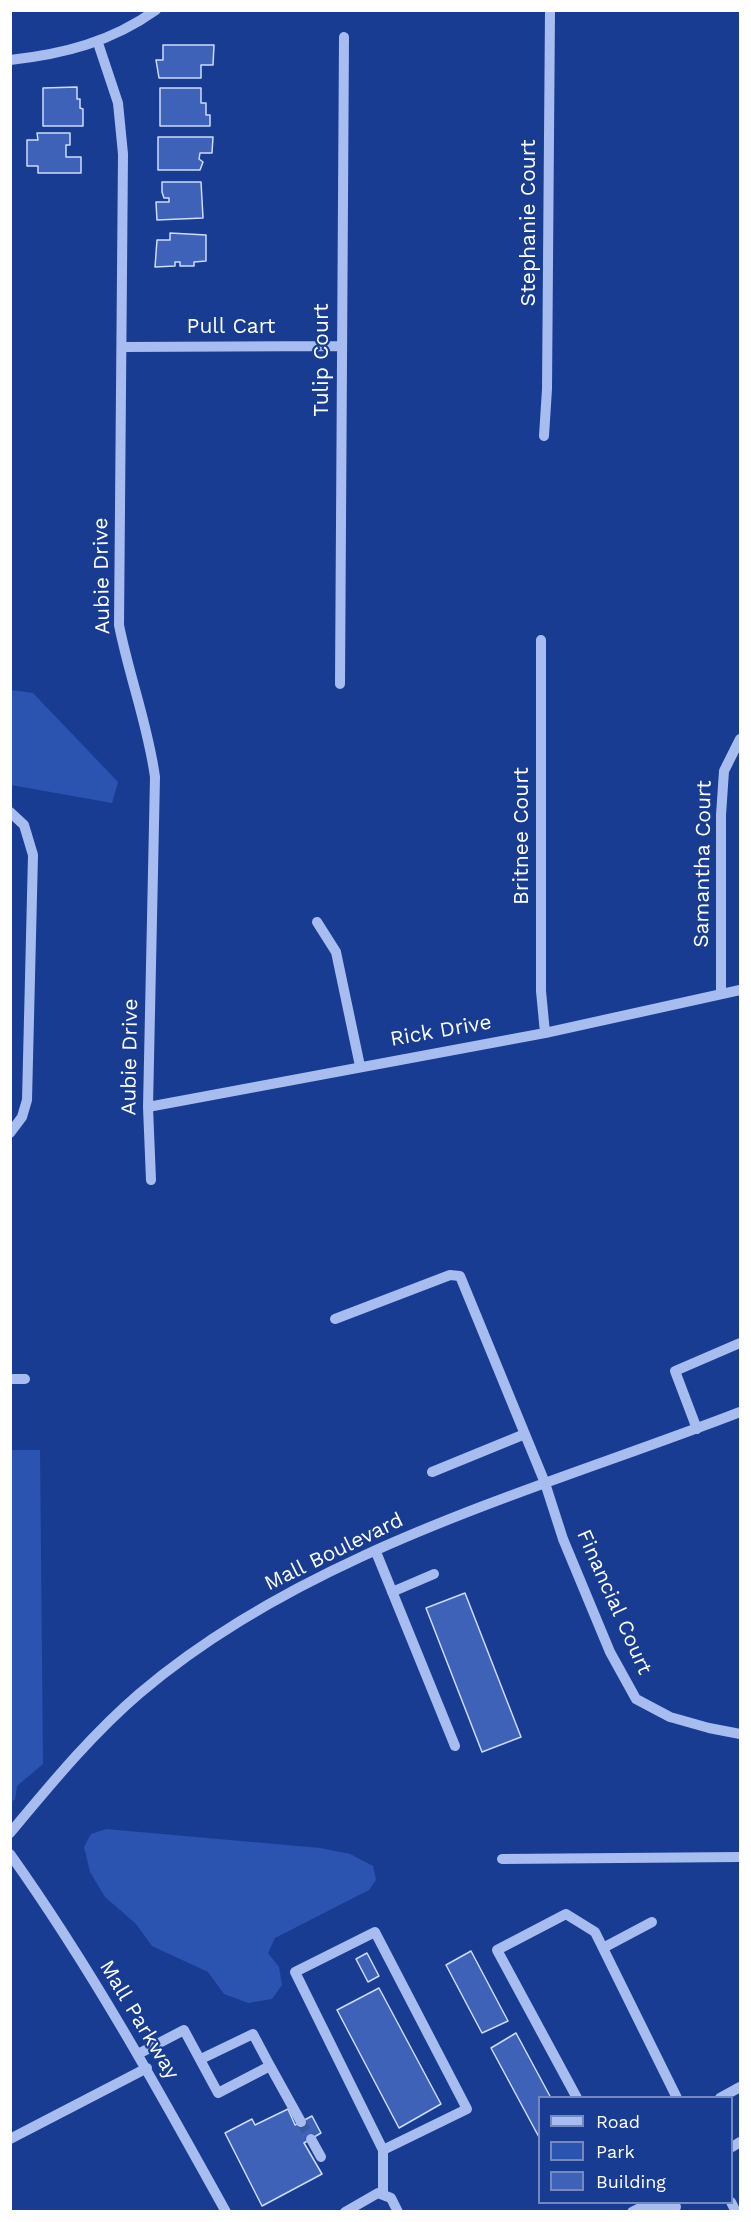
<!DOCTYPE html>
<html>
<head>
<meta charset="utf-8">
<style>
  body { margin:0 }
  #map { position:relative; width:751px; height:2222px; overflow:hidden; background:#183c92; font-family:"Work Sans",sans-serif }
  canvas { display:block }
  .frame { position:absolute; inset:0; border:12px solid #fff; pointer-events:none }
  .legend { position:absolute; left:538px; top:2096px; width:195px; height:108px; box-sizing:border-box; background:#183c92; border:2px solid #748abe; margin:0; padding:8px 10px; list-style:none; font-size:18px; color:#fff }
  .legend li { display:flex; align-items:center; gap:12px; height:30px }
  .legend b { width:30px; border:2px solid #748abe }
</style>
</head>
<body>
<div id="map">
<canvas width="751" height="2222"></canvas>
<div class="frame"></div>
<ul class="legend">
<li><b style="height:8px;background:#a7bdf0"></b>Road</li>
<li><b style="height:16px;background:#2b54b0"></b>Park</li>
<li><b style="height:16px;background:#3d62b8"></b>Building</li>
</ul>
</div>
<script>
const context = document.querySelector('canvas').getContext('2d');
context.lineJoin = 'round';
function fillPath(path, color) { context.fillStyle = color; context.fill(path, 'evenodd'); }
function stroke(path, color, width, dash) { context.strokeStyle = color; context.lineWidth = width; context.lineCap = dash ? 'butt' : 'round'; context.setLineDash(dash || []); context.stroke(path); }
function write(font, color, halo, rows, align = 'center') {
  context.font = font + ' "Work Sans",sans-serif'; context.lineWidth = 4.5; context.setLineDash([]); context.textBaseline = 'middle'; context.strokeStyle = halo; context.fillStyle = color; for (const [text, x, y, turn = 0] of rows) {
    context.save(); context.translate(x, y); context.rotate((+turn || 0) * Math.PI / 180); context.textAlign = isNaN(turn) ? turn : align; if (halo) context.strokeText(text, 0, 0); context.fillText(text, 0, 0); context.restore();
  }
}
fillPath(new Path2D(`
  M11,690L33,693L118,782L112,803L11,785Z
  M40,1450L43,1764L17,1786L15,1800L11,1801V1450Z
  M106,1829L320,1848L350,1854L373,1866L376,1880L369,1890L275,1938L268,1953L279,1967L282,1985L272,1999L248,2003L224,1994L208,1972L152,1946L136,1924L105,1897L90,1872L84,1847L91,1834Z`), '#2b54b0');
const building = new Path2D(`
  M163,45H214L213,65H201V78H159L156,60H163Z
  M77,87V99H80V108L83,109V126H43V88Z
  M160,88H201V103H206V115H210V126H160Z
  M37,133H70V145H66V157H81V173H38V166H27V140H38Z
  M158,137H213L212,153H200L199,159L203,162L200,170H158Z
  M162,182H201L203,218L157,220L156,202H169V198H164L162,192Z
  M170,233L206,235V261L194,262V266H180V262H175V266L155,267L157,240H170Z
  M465,1593L521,1737L482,1752L426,1608Z
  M471,1951L508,2021L482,2033L446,1965Z
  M367,1953L379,1976L368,1982L356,1959Z
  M379,1988L441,2104L399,2128L337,2010Z
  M516,2033L551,2098H540V2139L491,2048Z
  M288,2109L295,2125L312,2116L321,2133L304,2143L322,2174L262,2206L225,2133L252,2119L255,2125Z`);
fillPath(building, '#3d62b8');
stroke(building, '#cddcfb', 1.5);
stroke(new Path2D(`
  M301,2122L311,2139`), '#3b59a2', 10, [10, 5]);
stroke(new Path2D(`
  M98,43L118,103L123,154L119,625C129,676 148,725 155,777L148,1107L151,1180
  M10,60C64,54 111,42 156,10
  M122,347L341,346
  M544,436L547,389L550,10
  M541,640V991L545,1033
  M340,684L344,37
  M10,812L24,825L33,855L27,1100L22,1117L10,1133
  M317,922L336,952L360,1066
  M721,993V815L724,771L740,739
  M148,1107L545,1033L740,990
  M335,1319L450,1275L460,1276L545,1483L563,1539L610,1652L636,1699L670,1717L709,1728L740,1734
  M10,1379H25
  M697,1429L675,1371L740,1343
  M432,1472L525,1434
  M376,1552L455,1746
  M392,1592L434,1574
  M10,1833C51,1784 91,1735 140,1693C308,1550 538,1490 740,1412
  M10,1854C91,1968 158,2089 226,2212
  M502,1859L740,1857
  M603,1948L652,1922
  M138,2054L184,2030L218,2093L270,2066L253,2034L201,2059
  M270,2066L301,2122
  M577,2098L497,1950L566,1914L595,1932L677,2098
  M720,2098L740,2087
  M10,2139L147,2068
  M311,2139L321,2157
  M732,2147L740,2142
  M383,2150L295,1972L375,1932L467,2109L383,2150V2195
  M731,2202L736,2212
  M345,2212L378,2193L391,2198L398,2212
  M632,2212L640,2208L676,2207`), '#a7bdf0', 10);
write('21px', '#fff', '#183c92', [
  ["Stephanie Court",529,223,-90],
  ["Pull Cart",231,327],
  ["Tulip Court",322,360,-90],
  ["Aubie Drive",102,576,-91],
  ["Britnee Court",522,836,-90],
  ["Samantha Court",703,864,-89],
  ["Rick Drive",441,1031,-10],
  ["Aubie Drive",130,1057,-89],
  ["Mall Boulevard",334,1552,-26],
  ["Financial Court",614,1602,66],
  ["Mall Parkway",139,2020,59]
]);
</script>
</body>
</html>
